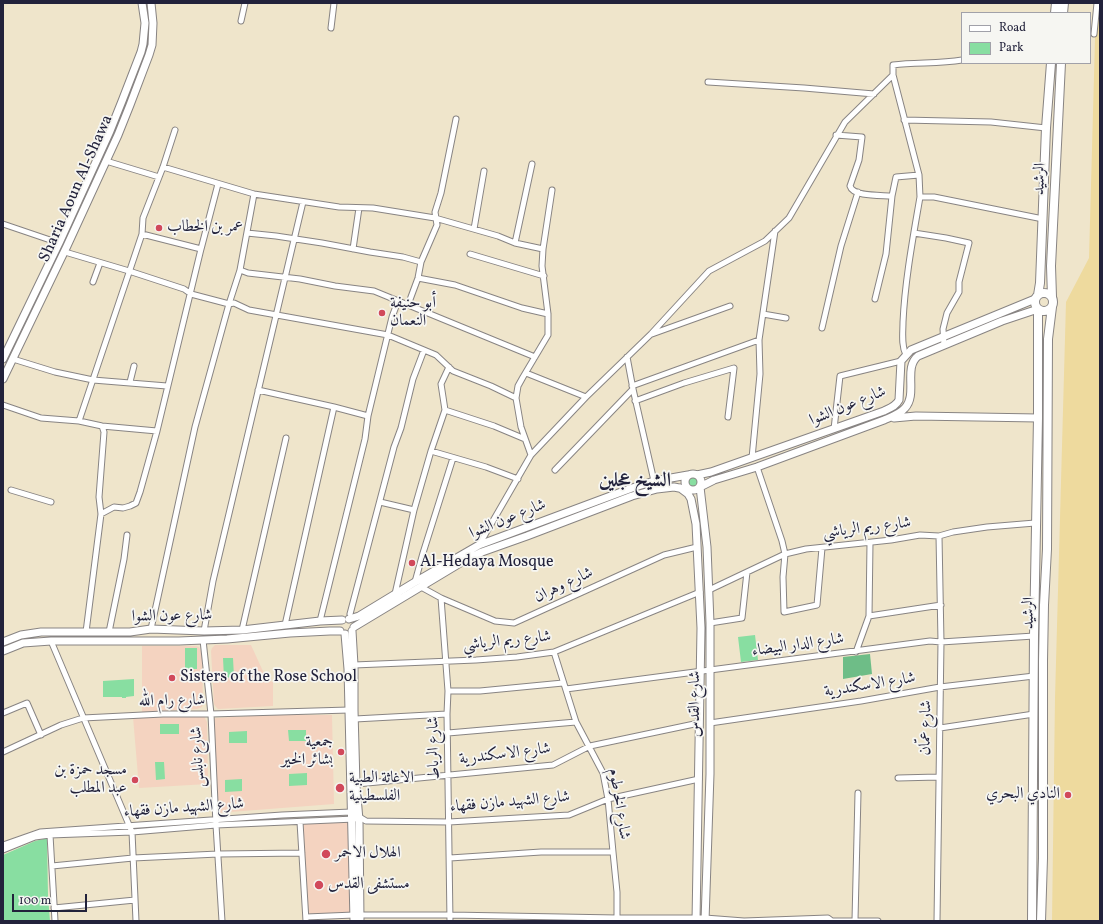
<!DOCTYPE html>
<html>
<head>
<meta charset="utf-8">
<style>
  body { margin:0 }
  #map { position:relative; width:1103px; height:924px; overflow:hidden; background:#efe5cb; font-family:Vollkorn,serif }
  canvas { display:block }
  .frame { position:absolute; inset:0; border:4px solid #22223b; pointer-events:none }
  .legend { position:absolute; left:961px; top:12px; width:130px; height:52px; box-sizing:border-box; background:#f6f6f2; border:1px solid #a1a1a9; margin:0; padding:5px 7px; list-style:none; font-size:12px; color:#22223b }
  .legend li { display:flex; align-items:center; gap:8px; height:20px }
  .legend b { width:20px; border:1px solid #a1a1a9 }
  .scale { position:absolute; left:12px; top:894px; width:75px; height:18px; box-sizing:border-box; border:2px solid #22223b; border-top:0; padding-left:5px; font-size:12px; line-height:14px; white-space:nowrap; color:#22223b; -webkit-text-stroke:3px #f6f6f2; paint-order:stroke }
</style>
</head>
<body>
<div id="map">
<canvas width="1103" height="924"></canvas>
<div class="frame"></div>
<ul class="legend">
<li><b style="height:5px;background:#fff"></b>Road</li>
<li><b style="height:11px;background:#88dea1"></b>Park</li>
</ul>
<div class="scale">100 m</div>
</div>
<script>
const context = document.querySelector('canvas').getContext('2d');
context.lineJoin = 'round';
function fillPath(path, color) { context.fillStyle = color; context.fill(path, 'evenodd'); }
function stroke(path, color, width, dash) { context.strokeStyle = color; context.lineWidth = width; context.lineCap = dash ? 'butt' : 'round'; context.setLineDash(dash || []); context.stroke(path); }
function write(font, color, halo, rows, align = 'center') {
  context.font = font + ' Vollkorn,Amiri,serif'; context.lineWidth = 3.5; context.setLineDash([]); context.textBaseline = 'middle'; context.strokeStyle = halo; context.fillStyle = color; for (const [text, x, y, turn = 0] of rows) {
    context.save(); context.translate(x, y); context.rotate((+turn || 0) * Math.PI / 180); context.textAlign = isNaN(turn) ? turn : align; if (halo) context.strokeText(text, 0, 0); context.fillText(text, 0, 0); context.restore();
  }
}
fillPath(new Path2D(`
  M215,645H251L267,680L273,682V706L218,709L216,707L214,704L211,651L212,648Z
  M142,646H196L199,647L202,653L203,703L202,707L197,709L142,712Z
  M268,715H332L334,804L217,813L214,719L216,718Z
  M204,716L207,722L208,784L139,788L133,717Z
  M303,820L349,821L350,912L308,914Z`), '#f4d3c0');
fillPath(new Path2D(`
  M688 482a5 5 0 1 1 10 0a5 5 0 1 1-10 0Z
  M755,635L758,660L741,662L738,637Z
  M185,648H197V669H185Z
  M223,658H233L234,677L224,678Z
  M134,679V696L126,697V698H122V697H103V681Z
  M160,724H179V734H160Z
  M288,730H306V741H289Z
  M247,731V743H229V732Z
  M155,762H164L165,779L156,780Z
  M307,773V785L289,786V774Z
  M242,779V791L225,792V780Z
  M47,838L48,896L50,921H3V855L35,841Z`), '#88dea1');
fillPath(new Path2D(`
  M870,654L872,674L843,679V657Z`), '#6ebd87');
fillPath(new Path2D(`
  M1096,3H1100V921H1052L1055,698L1066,302L1089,258Z`), '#eeda9e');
const minor = new Path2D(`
  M241,21L245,3
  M331,28L334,3
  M1094,34L1097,3
  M962,60C939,64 916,62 893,65V75L919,175L920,197H934L1043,219
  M708,82L804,88L874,94
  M904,120L991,122L1046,128
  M836,135L862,137L859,160L850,186C853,197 881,195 892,196
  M106,161L159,177
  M163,167L254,194L339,207L373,208L435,218L498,236L515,243L543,249
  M254,194L240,270L229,304L234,303L249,310L388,335L436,355L453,371L491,386L516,398
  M3,224L59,243
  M474,229L484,171
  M247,233L276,236L322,243L370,252L403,257L421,262
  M914,233L946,238L969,243L959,282V292L947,313L943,329L944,345
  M515,243L532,164
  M201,249L218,184
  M353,249L359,208
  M65,252L129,271L184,289L191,294L229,304L195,427L151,629
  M470,254L544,276
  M240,270L248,273L300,279L335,286L374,291L535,357
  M418,278L455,285L522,308L548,314
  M93,282L100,263
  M875,299L886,254L892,196L896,177L919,175
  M408,305L418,278L421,262L437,225L435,212L441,193L456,119
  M763,314L786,318
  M822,328L841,246L858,192
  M652,334L730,306
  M906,355C901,345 903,333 903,322C905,280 913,238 920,197
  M627,357L633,389L654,481
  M13,359L55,372L93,380L167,386
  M526,373L586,397
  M130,382L134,366
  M632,386L759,340
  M258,390L334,407L368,416
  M635,401L684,383L734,368L728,417
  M3,405L41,418L79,421L102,426L157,431
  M445,410L494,426L525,439
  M79,421L142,234L143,218L163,167L175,130
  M834,429L840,376L901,361
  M431,451L486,467L518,479
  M531,455L521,427L516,398L518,386L523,377L548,335V314L542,266L543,249L552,190
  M752,458L760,374L759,340L775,231
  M757,467L782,541L785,554L783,577L784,612L817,605L822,548
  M555,470L633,389
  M11,490L51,502
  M380,502L414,510
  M101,514L114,507L123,508L130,506L136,503L140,492L157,431L201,249L142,234
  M479,545L531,455L586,397L651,334L709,271L765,241L789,218L845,122L893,75
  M415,582L423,553L453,458
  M421,587L441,598L448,691L447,714L450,921
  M709,590L785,554L806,549L891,540L920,535L939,536L953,532L987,527L1035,523
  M395,594L414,510L431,451L445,410L441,384L449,367
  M441,598L495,621L514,623L664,555L697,547
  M350,614L394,447L401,428L413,379L424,350
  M869,616L941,605
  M320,621L365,439L368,416L392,317L398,301
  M710,623L742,618L747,572
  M285,625L334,407
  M242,630L286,438
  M204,631L213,581L303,202
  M86,632L101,514L99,497L104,432L102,426
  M109,632L124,559L127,535
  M203,640L211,714L216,825L222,921
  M51,641L132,832L136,921
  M554,652L576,722L603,773L608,799L613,852L617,892V920
  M856,652L869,616L870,543
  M354,665L476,660L517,657L554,652L700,592
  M566,689L930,641L941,642L1034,636
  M448,691H480L563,683
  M3,713L27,703L41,735
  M355,719L447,714
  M710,723L861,701L940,687L1034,676
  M940,728L1034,714
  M448,733L576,722
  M3,752L61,725L83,718L163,714H211L349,710
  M898,778L938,777
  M357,784L553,765L590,746L699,723
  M300,822L306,921
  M50,835L55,921
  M3,845L40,832L282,815L351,812L366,821L449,822L569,815L608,799L699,779
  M3,850L35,837L50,835L132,832L216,825L355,819
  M450,858L541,852H613
  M52,866L133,858L218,854L302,853
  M54,908L135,900
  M306,917L354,915H450L617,918H705L744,921L828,918L832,921H878
  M855,920L858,793
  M937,921L941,642L939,536`);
const secondary = new Path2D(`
  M3,359L59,243L110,131L122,101L141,52L143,44L145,23L142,3
  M3,379L67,246L118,135L130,105L149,55L152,45L153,23L151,3
  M894,418L916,416L1038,418
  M685 482a8 8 0 1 1 16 0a8 8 0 1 1-16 0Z
  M697,475L711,472L884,411C890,408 896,406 899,400L901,361L911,350L1035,299
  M680,488L688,494L691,499L696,524L701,628L696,921
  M349,619L359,616L415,582L479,545L632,488L654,481L688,475
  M354,627L462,562L482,552L527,536L632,496L657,489L674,487L684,489
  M352,631L354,665V710L356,785L359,820L360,921
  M345,634L348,669L354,921
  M3,642L21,635L41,632H130L151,629L204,631L242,630L320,621L342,620
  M3,651L23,643L51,641H179L227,639L290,633L330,631H340
  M705,921L710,774V623L707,547L700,487L714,480L757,467L884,420C891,417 900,414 905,408C918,394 903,368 918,356L1002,321L1038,309`);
const primary = new Path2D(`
  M1055,13L1056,3
  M1063,13L1064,3
  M1035 302a9 9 0 1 1 18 0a9 9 0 1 1-18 0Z
  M1038,295L1040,283L1046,128L1051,63
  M1052,297L1051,266L1061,63
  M1032,921L1034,636L1038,418V309
  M1041,921L1043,858V661L1044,605L1047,549L1048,339L1052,307`);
stroke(minor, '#888483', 7);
stroke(secondary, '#888483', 9);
stroke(primary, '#888483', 10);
stroke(minor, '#fff', 5);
stroke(secondary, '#fff', 7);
stroke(primary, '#fff', 8);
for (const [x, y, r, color] of [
  [159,228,4,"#d1495b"],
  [382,313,4,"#d1495b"],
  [412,563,4,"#d1495b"],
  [172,678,4,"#d1495b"],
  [341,752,4,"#d1495b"],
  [135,780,4,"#d1495b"],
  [340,788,5,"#d1495b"],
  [1068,795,4,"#d1495b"],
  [326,854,5,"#d1495b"],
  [319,885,5,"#d1495b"]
]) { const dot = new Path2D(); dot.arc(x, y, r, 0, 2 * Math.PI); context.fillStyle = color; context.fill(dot); stroke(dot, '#f6f6f2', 1.5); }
write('16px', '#22223b', '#f6f6f2', [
  ["الرشيد",1041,179,-87],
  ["Sharia Aoun Al-Shawa",77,189,-66],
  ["شارع عون الشوا",848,407,-22],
  ["شارع عون الشوا",508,520,-22],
  ["شارع ريم الرياشي",867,529,-7],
  ["شارع وهران",564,586,-25],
  ["الرشيد",1030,613,-88],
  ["شارع عون الشوا",172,617,-1],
  ["شارع ريم الرياشي",507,642,-6],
  ["شارع الدار البيضاء",798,646,-8],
  ["شارع الاسكندرية",870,686,-9],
  ["شارع رام الله",172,702,-1],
  ["شارع القدس",696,704,-90],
  ["شارع عمّان",927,728,-89],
  ["شارع الرباط",435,748,-91],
  ["شارع الاسكندرية",505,755,-7],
  ["شارع نابلس",199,757,-93],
  ["شارع الشهيد مازن فقهاء",510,803,-5],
  ["شارع الخرطوم",618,804,81],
  ["شارع الشهيد مازن فقهاء",184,809,-4]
]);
write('16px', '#22223b', '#f6f6f2', [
  ["عمر بن الخطاب",167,228],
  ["أبو حنيفة",390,304],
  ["النعمان",390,322],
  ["Al-Hedaya Mosque",420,563],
  ["Sisters of the Rose School",180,678],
  ["جمعية",333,743,"right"],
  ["بشائر الخير",333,761,"right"],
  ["مسجد حمزة بن",127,771,"right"],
  ["عبد المطلب",127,789,"right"],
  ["الاغاثة الطبية",349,779],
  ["الفلسطينية",349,797],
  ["النادي البحري",1060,795,"right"],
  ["الهلال الاحمر",335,854],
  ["مستشفى القدس",328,885]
], 'left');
write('bold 20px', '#22223b', '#f6f6f2', [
  ["الشيخ عجلين",635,482]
]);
</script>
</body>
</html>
